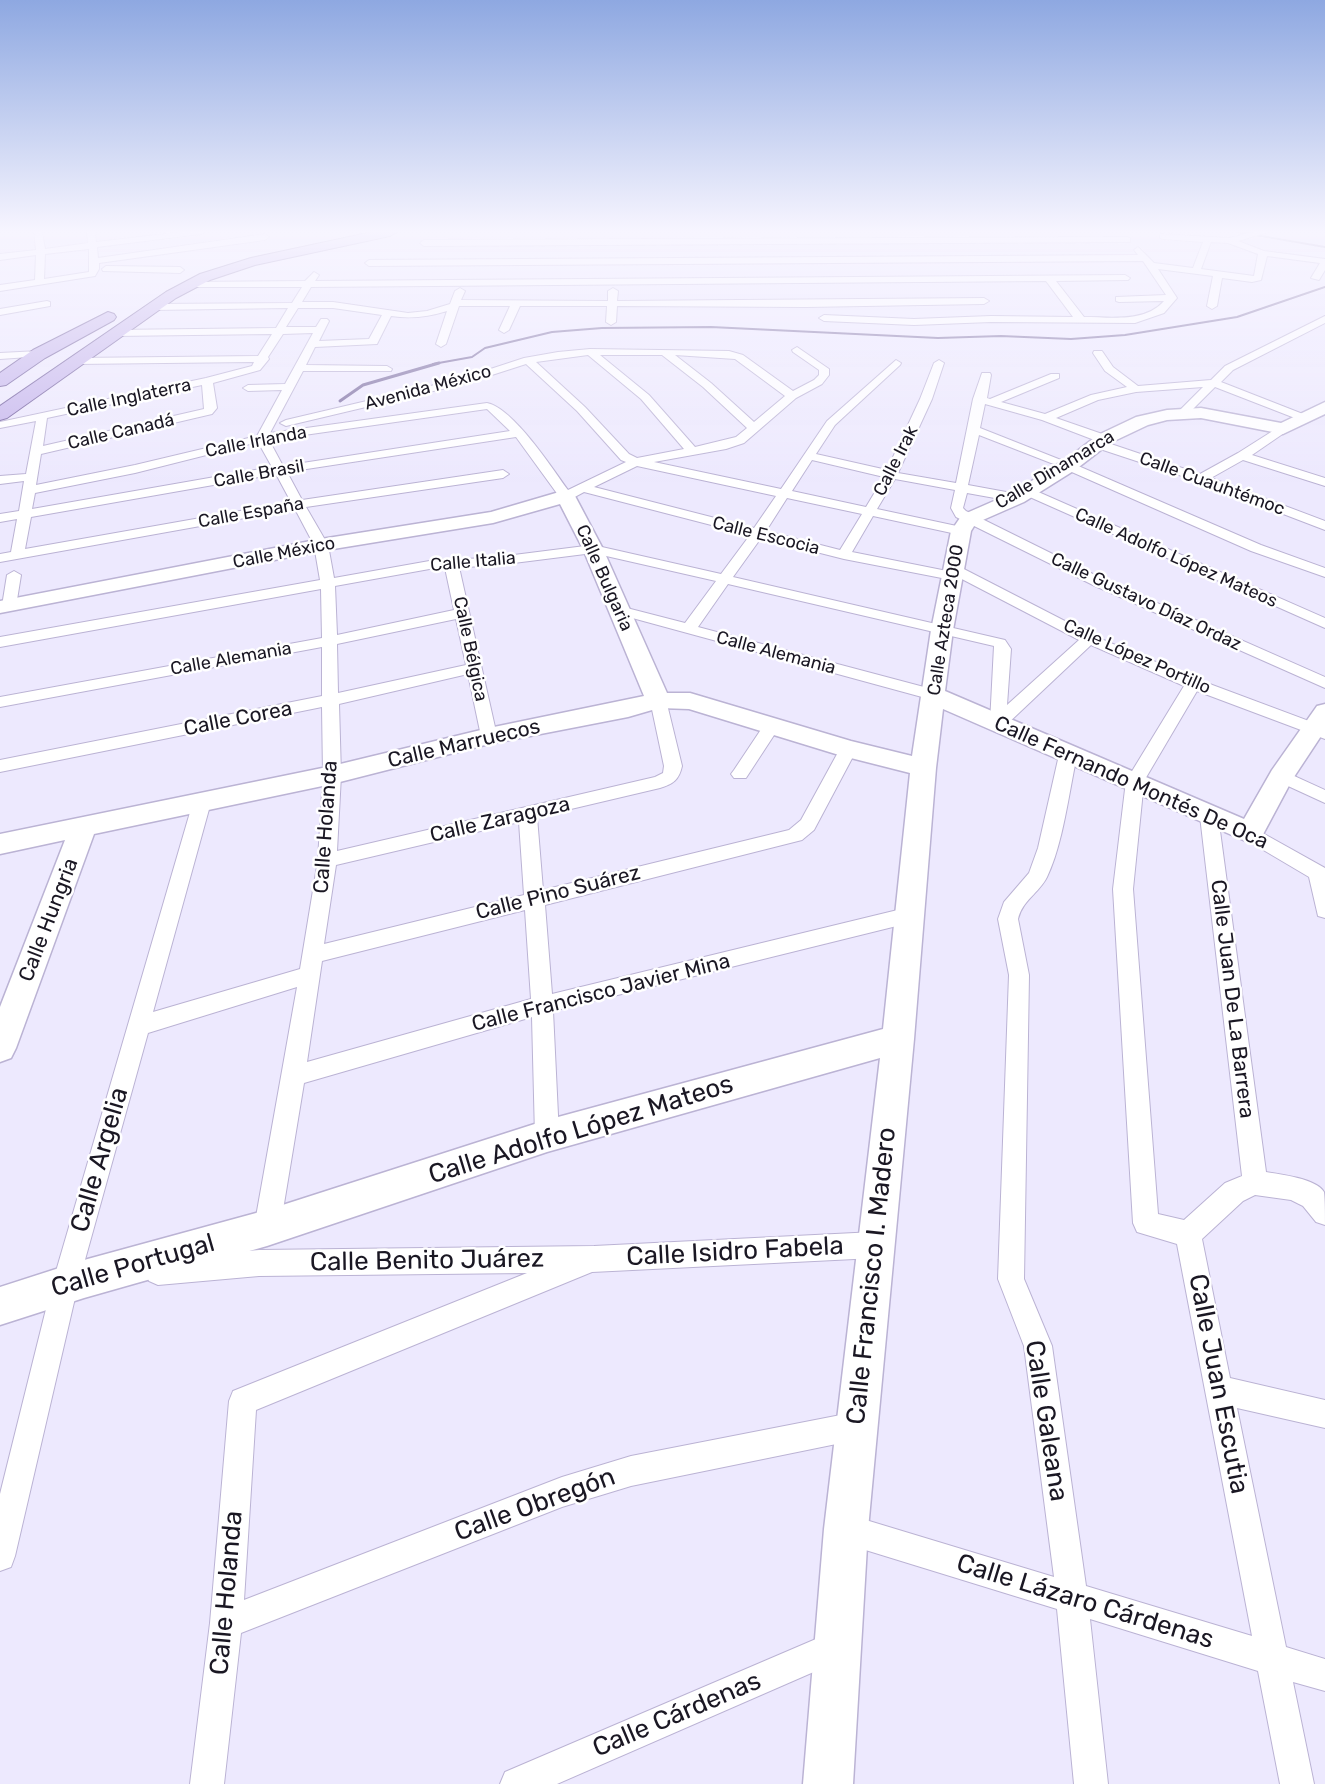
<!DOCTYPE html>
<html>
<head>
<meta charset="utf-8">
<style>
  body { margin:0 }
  canvas { display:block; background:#ede9fe }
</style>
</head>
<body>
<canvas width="1325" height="1784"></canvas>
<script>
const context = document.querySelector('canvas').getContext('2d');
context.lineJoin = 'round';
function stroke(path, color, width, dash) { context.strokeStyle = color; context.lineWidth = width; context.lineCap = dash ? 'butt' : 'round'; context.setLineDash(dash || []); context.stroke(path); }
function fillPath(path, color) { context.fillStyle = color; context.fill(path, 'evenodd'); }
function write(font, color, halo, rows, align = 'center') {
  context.font = font + ' Rubik,sans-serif'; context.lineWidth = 5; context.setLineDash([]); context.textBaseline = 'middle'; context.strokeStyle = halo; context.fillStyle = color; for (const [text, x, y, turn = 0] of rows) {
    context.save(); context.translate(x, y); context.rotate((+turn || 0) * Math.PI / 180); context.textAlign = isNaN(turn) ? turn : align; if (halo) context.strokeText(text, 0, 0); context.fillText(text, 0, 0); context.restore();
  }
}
stroke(new Path2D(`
  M1238,232L1325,247
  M433,364L472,357L485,348L552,332L602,328L711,327L938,338L1001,336L1071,339L1125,335L1237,317L1325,287`), '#7d6fa1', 2);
stroke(new Path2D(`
  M340,401L363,385L439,363`), '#7d6fa1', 3);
const street = new Path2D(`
  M34,232H42L45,249L88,243L87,232H95L96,242L182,232H205L201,234L97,247L98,258L265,234L269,237L265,240L99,263V269L95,276L0,291V285L35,280L36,255L0,260V254L36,250ZM89,249V272L44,279L45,254Z
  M1254,232H1268L1238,241L1264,251L1325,259V270L1319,280L1311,278L1320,263L1267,256L1261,280L1252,282L1222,278L1217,306L1212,309L1207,306L1213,276L1158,269L1177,298L1164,313L1135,323L991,322L914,325L824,321L819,318L824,315L914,319L991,316L1073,317L1046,281L311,287L302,302H333L408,313L427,311L450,304L455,291L460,288L465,291L461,300L608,301V291L613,288L618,291L617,301L984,298L989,301L984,304L806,307L617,306L616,322L611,325L606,322L607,306H520L509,330L504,333L499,330L510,306H459L446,344L441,347L436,344L447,311C428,317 411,319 391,316L377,344L315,347L306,365L387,366L392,369L391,371H303L270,433L487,403C513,408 552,468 568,490L626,462L621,460L577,411L526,364L467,383L286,426L280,423L286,420L460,379L524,358L558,352L590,349L729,351L743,355L793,391L814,380L819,375V370L793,352L792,350L797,347L829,369V375L822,384L796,398L744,443L726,449L654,462L781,489L827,421L896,360L901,363L900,365L835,425L816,454L887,470L920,399L934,363L939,360L944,363L932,399L898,473L956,483L973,399L982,373H990L991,375L987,398L990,399L1051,374H1059V378L1001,402L1045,414L1091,395L1127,387L1105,371L1093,353L1094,351H1102L1113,367L1138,386L1211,380L1225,366L1325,316V323L1233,370L1221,382L1308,416V420H1300L1215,387L1187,415H1179V411L1203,387L1136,392L1098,400L1056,418L1108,436L1110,439L1105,442L1200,474L1238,453L1279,427H1287V431L1252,455L1325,478V486L1243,460L1211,478L1325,521V530L1197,481L1094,447L1092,444L1097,441L1042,420L985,404L980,428L1061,460L1055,464L1051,463L979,435L968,485L1017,494L1023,498L1017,502L967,493L963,508L966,511L1105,580L1325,677V688L1095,586L956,517L951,508L955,490L895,479L877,509L966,528L968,531L966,534L961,535L873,516L852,552L947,571L948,566H958L1094,636L1199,680L1325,727V739L1197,691L1144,781L1133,889L1158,1214L1184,1220L1225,1183L1242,1176L1200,816L1203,811L1209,809L1215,811L1218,816L1266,1172C1280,1174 1317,1179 1324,1192C1325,1200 1325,1216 1325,1225L1316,1222L1303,1206L1291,1200L1255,1195L1243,1201L1202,1239L1230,1378L1325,1400V1428L1237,1408L1286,1647L1325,1659V1691L1293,1682L1314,1784H1280L1258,1671L1090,1619L1108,1784H1074L1057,1609L846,1544L835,1540L831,1529L835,1518L846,1514L1054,1577L1024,1346L998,1279L1009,975L998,919L1004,902L1029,873L1038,848L1059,755L1062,751H1074L1077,755C1069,792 1063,844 1047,877C1039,893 1022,901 1018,919L1029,975L1024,1279L1052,1346L1086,1586L1252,1636L1177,1244L1137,1232L1133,1223L1113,889L1126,781L1184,686L1091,645L1004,727H992L990,723L994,646L728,584L698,627L939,691L941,695L939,699L933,700L614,613L612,610L614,607L619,606L685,623L716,581L593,553L490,566L459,567L497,736L495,740H483L481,736L468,674L339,704L341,775L337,851L655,777L663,773L664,766L650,700L652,696H664L666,700L682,766C679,780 673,784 660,788L537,817L543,890L789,830L801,820L842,745H854L857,749L814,830L802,840L545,905L552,994L910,907L917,909L920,915L917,921L553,1011L559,1136L555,1144L547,1147L539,1144L535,1136L532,1017L304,1083L280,1228L276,1237L267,1241L258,1237L254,1228L297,987L148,1033L78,1285L15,1556L11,1567L0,1571V1494L52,1285L193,802L196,797L202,796L208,797L211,802L153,1012L300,969L318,860L323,775L322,707L0,772V760L322,696V647L0,707V697L322,638L321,589L0,647V637L320,580L314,545L295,509L0,562V554L11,552L17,519L0,522V514L19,511L24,481L0,484V476L26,474L36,421L0,428V422L206,378L252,366L254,362L76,364L71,361L76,358L258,356L272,334L115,336L110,333L115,330L276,328L288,308L153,310L148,307L153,304L292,303L302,287H186V283L189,282L305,281L314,272L319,275L315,281L1125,275L1130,278L1128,280L1056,281L1084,317C1110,317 1145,323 1164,301L1119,302L1116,301V297L1166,295L1143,261L369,266L365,263L369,260L1138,255L1134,250L1138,247L1154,263L1193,268L1203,242L1163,239L1160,238V234L1229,238ZM1211,242L1228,243L1258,254L1254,276L1201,269ZM298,308H333L382,315L369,339L319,341L329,321L327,319H321L316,327H286ZM313,333L285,384L248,385L243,388L248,391L282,390L257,436L135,465L36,485L41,454L212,414L217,408L213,383L260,370L269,359L268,357L283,334ZM588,355L641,399L684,449L637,458L629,454L585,407L536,362ZM600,355H662L703,387L747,428L736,437L695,447L649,395ZM675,355L735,359L785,396L754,422L711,383ZM202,385L204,409L43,446L47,418ZM487,409L510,431L283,466L269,440ZM516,437L561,499H571L584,492L750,535L721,574L593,545L490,558L435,560L334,578L328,545L306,507L503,478L509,474L503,470L302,500L287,472ZM258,442L272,467L32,509L35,493L135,473ZM812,460L884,477L866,507L792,491ZM637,466L776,496L754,528L594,487ZM276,474L291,502L25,549L31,517ZM787,498L862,514L840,550L766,531ZM761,538L844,559L952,580L958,577L1079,640L1007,705L1011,649L1005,640L733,577ZM435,568H445L454,610L337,635L335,586ZM456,619L466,665L338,693L337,644ZM519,822L524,895L324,944L336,865ZM525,910L531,999L307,1062L322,961Z
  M1127,237L1130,238V242L424,246L420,243L424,240Z
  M106,266L180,267L184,270L180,273L103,271L102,269Z
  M47,301L50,302V306L0,315V309Z
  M39,351L43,352V356L0,359V353Z
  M1069,462L1261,545L1325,568V577L1251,551L1065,469L1063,466Z
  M1027,487L1325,618V628L1023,494L1021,491L1023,488Z
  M14,571L21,575L16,606L9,610L2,606L7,575Z
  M772,720L778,722L780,726L746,778H734L731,774L734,770L766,722Z
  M1281,770L1325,790V803L1275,780L1272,776L1275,772Z
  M1250,826L1325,868V918L1318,916L1309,877L1243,838L1241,833L1243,828Z
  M875,1232L884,1236L888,1245L884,1254L875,1258L592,1272L256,1410L244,1600L562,1477L631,1456L856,1412L866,1416L870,1426L866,1436L856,1440L631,1486L562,1507L241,1633L224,1784H190L210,1623L229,1401L233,1391L527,1273L259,1276L158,1285L149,1281L145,1272L149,1263L158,1259L259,1250L594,1246Z
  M837,1630L848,1635L853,1646L848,1657L557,1784H500L505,1772Z`);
const secondary = new Path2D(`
  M1325,402V414L1283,434L1201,418L1167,420L1148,425L1110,443L1075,470L1024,502L976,523L971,531L953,630L945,691L1244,819L1272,770L1317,706L1325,704V730L1292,780L1260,840L1250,843L943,709L936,768L914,1039L868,1529L853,1784H803L824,1529L880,1058L547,1152L267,1246L84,1298L0,1325V1287L84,1260L267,1210L547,1120L883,1029L910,773L839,755L689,709L659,708L628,717L489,744L332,784L94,834L16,1048L11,1058L0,1062V1007L65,840L0,854V834L332,766L489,728L644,696L583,549L560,504L493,523L321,551L0,613V601L321,539L491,512L566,490L573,492L575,496L603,549L667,693H690L851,741L912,756L931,630L951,531L962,515L1010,494L1063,462L1098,435L1136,417L1167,410L1201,408L1281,423Z`);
const primary = new Path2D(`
  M372,232H397L390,236L255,265L210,280L176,298L7,418L0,420V406L166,292L200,274L251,258Z
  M108,312L114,314L116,317L114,320L45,358L6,385L0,386V373L33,350Z`);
stroke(street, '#bbb3d4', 2);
stroke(secondary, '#bbb3d4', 3);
stroke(primary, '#715e9d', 2);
fillPath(street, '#fff');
fillPath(secondary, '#fff');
fillPath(primary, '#c6b6ec');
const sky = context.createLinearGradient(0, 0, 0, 482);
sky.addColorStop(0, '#8ea8e1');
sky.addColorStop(0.48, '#f7f5ff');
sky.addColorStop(1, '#f7f5ff00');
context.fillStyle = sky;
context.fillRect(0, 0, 1325, 482);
write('18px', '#1a1723', '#fff', [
  ["Avenida México",428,388,-15],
  ["Calle Inglaterra",129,398,-12],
  ["Calle Canadá",121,432,-13],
  ["Calle Irlanda",256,442,-11],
  ["Calle Irak",896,461,-63],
  ["Calle Dinamarca",1055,470,-31],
  ["Calle Brasil",259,474,-10],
  ["Calle Cuauhtémoc",1212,484,20],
  ["Calle España",251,513,-10],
  ["Calle Escocia",766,536,14],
  ["Calle México",284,553,-11],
  ["Calle Adolfo López Mateos",1176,558,24],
  ["Calle Italia",473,562,-5],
  ["Calle Bulgaria",604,578,66],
  ["Calle Gustavo Díaz Ordaz",1146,602,25],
  ["Calle Azteca 2000",946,620,-81],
  ["Calle Bélgica",470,649,78],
  ["Calle Alemania",776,653,15],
  ["Calle López Portillo",1137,657,24],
  ["Calle Alemania",231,659,-10]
]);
write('21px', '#1a1723', '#fff', [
  ["Calle Corea",238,719,-11],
  ["Calle Marruecos",464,744,-13],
  ["Calle Fernando Montés De Oca",1131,783,24],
  ["Calle Zaragoza",500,820,-13],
  ["Calle Holanda",326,827,-86],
  ["Calle Pino Suárez",558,893,-14],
  ["Calle Hungria",49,920,-69],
  ["Calle Francisco Javier Mina",601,993,-14],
  ["Calle Juan De La Barrera",1232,999,83]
]);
write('26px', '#1a1723', '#fff', [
  ["Calle Adolfo López Mateos",581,1130,-17],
  ["Calle Argelia",100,1160,-74],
  ["Calle Isidro Fabela",735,1252,-3],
  ["Calle Benito Juárez",427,1261,-1],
  ["Calle Portugal",133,1266,-16],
  ["Calle Francisco I. Madero",872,1276,-84],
  ["Calle Juan Escutia",1218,1384,79],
  ["Calle Galeana",1046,1421,81],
  ["Calle Obregón",535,1505,-20],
  ["Calle Holanda",227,1593,-85],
  ["Calle Lázaro Cárdenas",1085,1602,17],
  ["Calle Cárdenas",677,1715,-23]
]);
</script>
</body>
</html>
